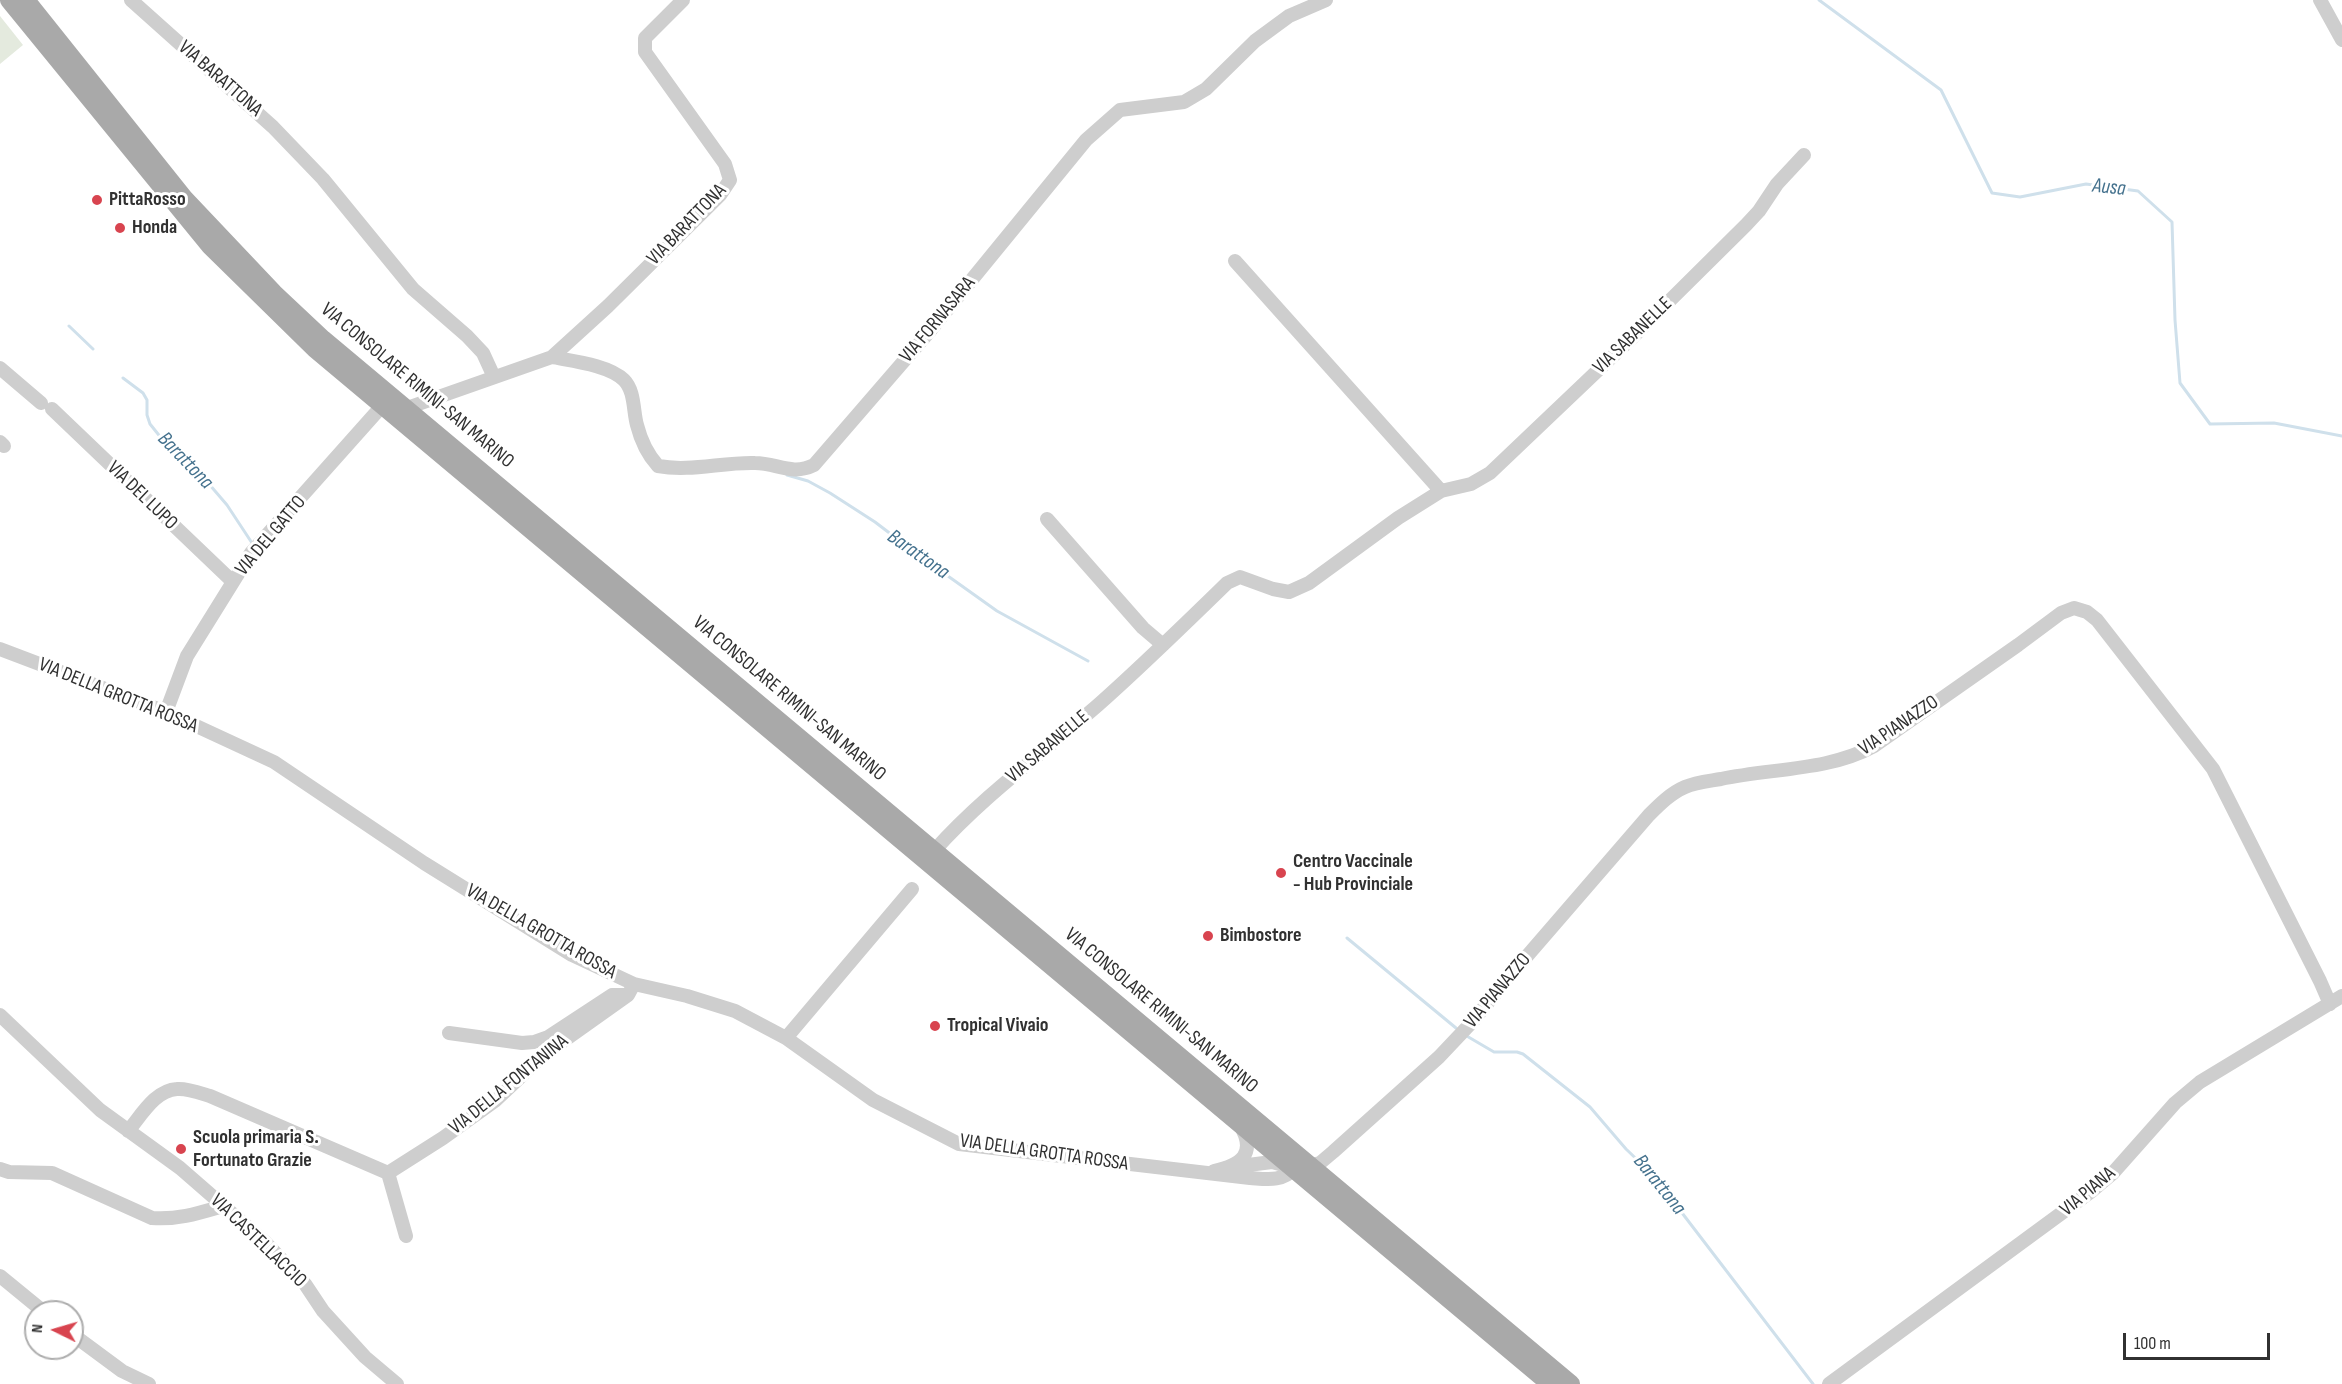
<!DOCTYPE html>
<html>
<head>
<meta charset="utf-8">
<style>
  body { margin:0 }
  #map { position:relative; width:2342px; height:1384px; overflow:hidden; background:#fff; font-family:"Sofia Sans Condensed",sans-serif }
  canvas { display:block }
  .north { position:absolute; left:24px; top:1300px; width:60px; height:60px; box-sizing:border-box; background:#fff; border:2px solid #adadad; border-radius:50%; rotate:275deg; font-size:16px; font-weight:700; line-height:24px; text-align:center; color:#313131 }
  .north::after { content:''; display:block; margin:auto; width:21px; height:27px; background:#d8444f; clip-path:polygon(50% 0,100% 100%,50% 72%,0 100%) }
  .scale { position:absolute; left:2123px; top:1333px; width:147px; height:27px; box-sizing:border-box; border:3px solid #313131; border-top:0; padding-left:8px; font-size:18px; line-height:21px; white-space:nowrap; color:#313131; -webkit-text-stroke:4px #fff; paint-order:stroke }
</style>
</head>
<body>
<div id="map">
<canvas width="2342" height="1384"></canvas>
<div class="north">N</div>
<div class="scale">100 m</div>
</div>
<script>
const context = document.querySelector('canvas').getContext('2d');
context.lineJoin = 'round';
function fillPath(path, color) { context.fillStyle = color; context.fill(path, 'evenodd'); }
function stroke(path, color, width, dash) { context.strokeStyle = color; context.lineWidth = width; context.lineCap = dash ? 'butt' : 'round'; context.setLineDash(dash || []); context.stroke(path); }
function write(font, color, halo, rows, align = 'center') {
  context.font = font + ' "Sofia Sans Condensed",sans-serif'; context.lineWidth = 6; context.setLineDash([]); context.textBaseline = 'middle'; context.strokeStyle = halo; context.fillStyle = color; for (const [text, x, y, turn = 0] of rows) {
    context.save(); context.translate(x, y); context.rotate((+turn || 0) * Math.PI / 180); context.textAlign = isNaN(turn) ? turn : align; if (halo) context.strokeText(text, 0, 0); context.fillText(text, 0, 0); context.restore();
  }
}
fillPath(new Path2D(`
  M0,16L23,45L0,64Z`), '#e4eade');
stroke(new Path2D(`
  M1819,0L1941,90L1992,193L2020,197L2086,184L2138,191L2172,222L2175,320L2180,383L2210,424L2274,423L2342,436
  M69,326L93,349
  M123,378L143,393L147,400V415L150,424L162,439L203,477L227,505L252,543
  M787,475L808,481L830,493L875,522L917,554L997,611L1088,661
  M1347,938L1456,1028
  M1465,1035L1494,1052H1517L1523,1054L1590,1107L1626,1149L1653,1175L1813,1384`), '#cfe0eb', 3);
stroke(new Path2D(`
  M131,0L273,127L323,179L413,289L467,336L483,353L494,377
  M2320,0L2342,40
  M1235,261L1441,491
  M552,357C572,361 609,365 624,380C635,391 633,411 637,425C641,441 647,454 658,466C690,472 722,462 755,463C777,463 792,476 814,465L929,332L1086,140L1120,110L1184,102L1206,89L1255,41L1289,16L1326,0
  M0,368L41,403
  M52,409L233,582
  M0,442L4,446
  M1047,519L1143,628L1163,645
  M0,649L166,712L274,762L424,863L572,955L634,984L687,996L735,1011L786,1038L873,1100L959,1144L1250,1178C1267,1179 1282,1182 1294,1169
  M166,712L187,656L251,553L382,406L407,408L552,357L608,306L720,195L730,180L725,164L645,52V38L683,0
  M934,851C983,796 1043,753 1098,705C1142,666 1185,624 1227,583L1240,577L1273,589L1289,592L1309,583L1398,518L1441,491L1471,484L1490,473L1634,336L1746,225L1759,211L1777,184L1804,155
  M0,1015L100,1110L180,1168L265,1242L305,1284L323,1311L365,1357L397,1384
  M449,1033L522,1043L534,1042L548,1037L612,995H626
  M786,1038L912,889
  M128,1131C141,1116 155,1090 177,1089C187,1088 200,1093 210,1096L388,1173L406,1236
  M1232,1167L1272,1162L1287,1166
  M1305,1167L1320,1163L1333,1152L1439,1057L1473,1021L1502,985L1649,815C1660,804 1671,793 1685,787C1696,782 1710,781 1721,779C1772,768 1828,771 1874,746L2018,645L2061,613L2074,608L2087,612L2097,620L2213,769L2320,981L2330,1004
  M0,1169L9,1172L52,1173L152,1218C177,1220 199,1213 223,1206
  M1214,1171C1241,1165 1257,1154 1240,1125
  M388,1173L443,1138L496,1100L545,1054L628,995L634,984
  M0,1276L44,1312
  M72,1334L122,1371L149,1384
  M1829,1384L2093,1190L2112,1174L2175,1103L2200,1082L2342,996`), '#cecece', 14);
stroke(new Path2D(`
  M9,0L210,246L315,349L1550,1384
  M26,0L185,199L274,293L323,339L1571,1384`), '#a9a9a9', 18);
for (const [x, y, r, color] of [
  [97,200,6,"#d8444f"],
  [120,228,6,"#d8444f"],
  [1281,873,6,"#d8444f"],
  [1208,936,6,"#d8444f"],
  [935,1026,6,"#d8444f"],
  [181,1149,6,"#d8444f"]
]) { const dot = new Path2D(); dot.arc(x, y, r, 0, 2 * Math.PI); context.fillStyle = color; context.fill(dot); stroke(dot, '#fff', 2); }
write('20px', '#313131', '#fff', [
  ["VIA BARATTONA",220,79,41],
  ["VIA BARATTONA",687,225,-46],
  ["VIA FORNASARA",938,320,-50],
  ["VIA SABANELLE",1633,336,-44],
  ["VIA CONSOLARE RIMINI-SAN MARINO",417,386,40],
  ["VIA DEL LUPO",142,496,44],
  ["VIA DEL GATTO",271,536,-50],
  ["VIA DELLA GROTTA ROSSA",118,696,22],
  ["VIA CONSOLARE RIMINI-SAN MARINO",789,699,40],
  ["VIA PIANAZZO",1899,726,-34],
  ["VIA SABANELLE",1048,747,-40],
  ["VIA DELLA GROTTA ROSSA",541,932,30],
  ["VIA PIANAZZO",1498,991,-50],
  ["VIA CONSOLARE RIMINI-SAN MARINO",1161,1011,40],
  ["VIA DELLA FONTANINA",509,1085,-39],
  ["VIA DELLA GROTTA ROSSA",1044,1153,8],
  ["VIA PIANA",2088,1192,-40],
  ["VIA CASTELLACCIO",258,1241,44]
]);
write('bold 20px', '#313131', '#fff', [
  ["PittaRosso",109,200],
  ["Honda",132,228],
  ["Centro Vaccinale",1293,862],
  ["- Hub Provinciale",1293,885],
  ["Bimbostore",1220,936],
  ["Tropical Vivaio",947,1026],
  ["Scuola primaria S.",193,1138],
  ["Fortunato Grazie",193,1161]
], 'left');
write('italic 21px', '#45728e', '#fff', [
  ["Ausa",2109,188,6],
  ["Barattona",185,461,46],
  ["Barattona",918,555,35],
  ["Barattona",1659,1185,51]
]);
</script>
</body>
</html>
